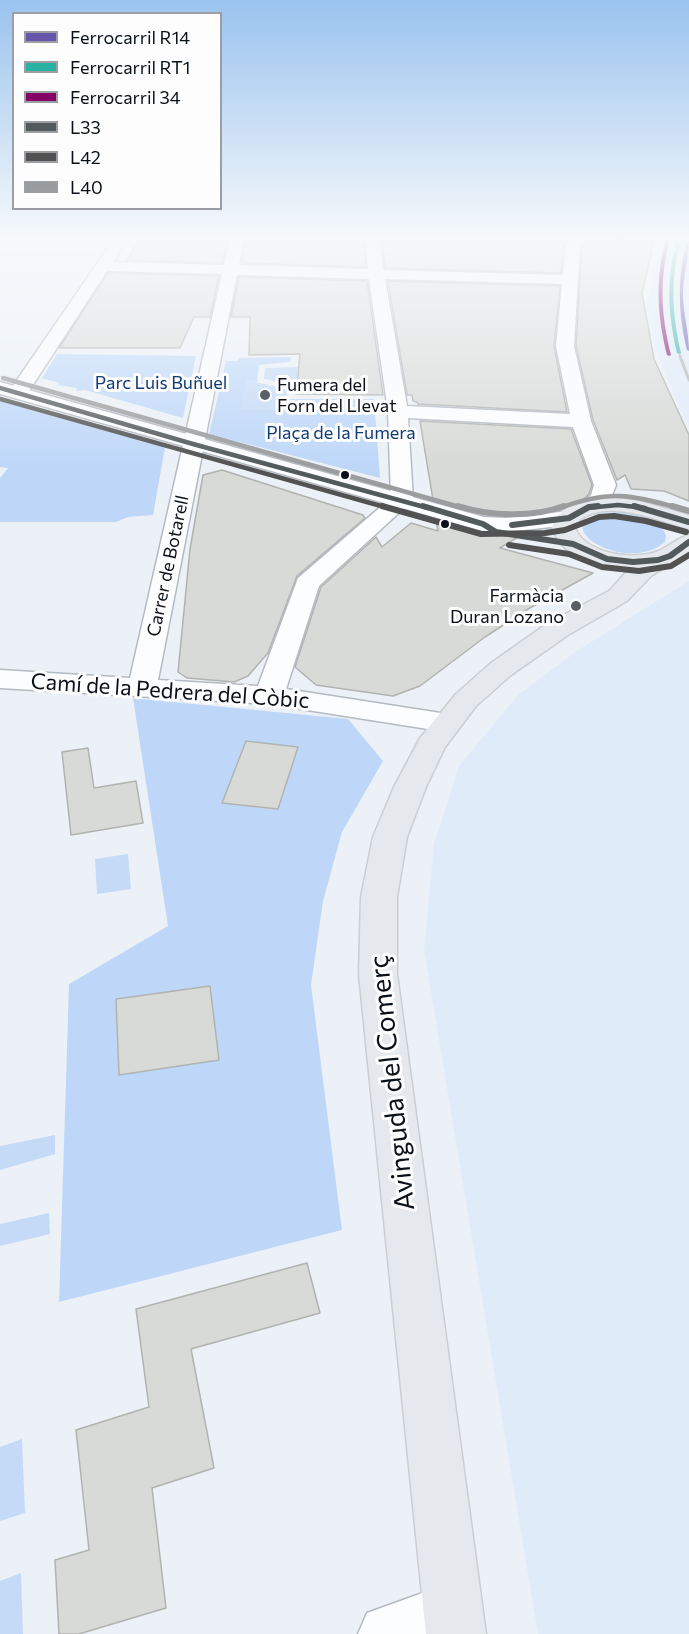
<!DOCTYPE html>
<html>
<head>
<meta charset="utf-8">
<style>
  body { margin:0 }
  #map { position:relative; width:689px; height:1634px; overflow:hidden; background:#ecf1f7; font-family:Commissioner,sans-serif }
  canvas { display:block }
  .legend { position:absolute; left:12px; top:12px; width:210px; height:198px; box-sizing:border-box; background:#fdfdfd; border:2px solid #9b9ea2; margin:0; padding:8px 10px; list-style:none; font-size:18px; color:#091019 }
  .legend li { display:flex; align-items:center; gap:12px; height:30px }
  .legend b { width:30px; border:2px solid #9b9ea2 }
</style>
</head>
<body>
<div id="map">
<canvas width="689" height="1634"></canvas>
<ul class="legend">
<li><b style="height:8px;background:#6556ac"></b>Ferrocarril R14</li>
<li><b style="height:8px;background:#29b1a4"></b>Ferrocarril RT1</li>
<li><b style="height:8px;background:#830065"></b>Ferrocarril 34</li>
<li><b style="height:8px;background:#535a5c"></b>L33</li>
<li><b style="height:8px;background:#525252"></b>L42</li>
<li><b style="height:8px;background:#9a9c9e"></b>L40</li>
</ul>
</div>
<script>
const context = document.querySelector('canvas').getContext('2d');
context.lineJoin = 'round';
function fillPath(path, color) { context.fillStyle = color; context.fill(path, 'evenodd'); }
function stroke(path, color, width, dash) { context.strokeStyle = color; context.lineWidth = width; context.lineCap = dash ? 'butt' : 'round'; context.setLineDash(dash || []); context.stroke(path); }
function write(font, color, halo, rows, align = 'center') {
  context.font = font + ' Commissioner,sans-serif'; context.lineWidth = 6; context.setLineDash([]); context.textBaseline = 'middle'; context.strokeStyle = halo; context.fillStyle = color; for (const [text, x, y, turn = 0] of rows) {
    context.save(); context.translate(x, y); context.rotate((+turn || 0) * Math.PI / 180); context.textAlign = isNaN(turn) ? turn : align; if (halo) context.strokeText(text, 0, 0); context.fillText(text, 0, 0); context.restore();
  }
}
fillPath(new Path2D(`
  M660,239H689V427L658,358L647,307Z
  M689,581V1634H538L424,949L434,844L459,766L517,696L578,650Z`), '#e0ebf9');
fillPath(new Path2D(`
  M57,354L196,356L183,418L85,390L76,391L77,388L58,385L59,383L42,378Z
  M291,357L290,362L259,365L257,382L246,380L284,410L286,399H374L380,478L209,434L226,361H238L239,358Z
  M0,401L165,447L153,515L128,517L116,522H0V478L8,468L0,467Z
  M618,512C636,514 658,517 666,535L665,542C623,578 533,517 618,512Z
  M133,698L348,719L383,761L342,832L323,901L311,985L342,1230L59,1302L69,984L168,926Z`), '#bed7f9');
fillPath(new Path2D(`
  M298,367L296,385L264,379L265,368Z
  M246,380L287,389L284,410L241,409Z
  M128,854L131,889L97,894L95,859Z
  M55,1135V1154L0,1170V1146Z
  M49,1213L50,1234L0,1246V1224Z
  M22,1439L25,1513L0,1521V1447Z
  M21,1573L23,1634H0V1581Z`), '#c5daf7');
const building = new Path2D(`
  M139,239H228L222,263L127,260Z
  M246,239H364L366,267L242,263Z
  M382,239H568L564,245L561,273L385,268Z
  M587,239L654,241L642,293L654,359L689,435V501L664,491L631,489L625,475L617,480L593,420L576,346L582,247Z
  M112,273L219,276L210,317H194L180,348H59L107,274Z
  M239,277L367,281L383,395L296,394L300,354L249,355L250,317H231Z
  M388,281L560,286L554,346L567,412L418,404L417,402L413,401L412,395H407Z
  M420,421L571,429L592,485L589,494L583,500L562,510L506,516L484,515L433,500Z
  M222,470L363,515L365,518L297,576L268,653L248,676L234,682L187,678L178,672L190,549L203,475Z
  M436,520L483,533L526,532L500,548L593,573L528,609L485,637L420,686L393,696L316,685L295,667L321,587L376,537L382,547L411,523L438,531Z
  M246,741L298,747L278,809L222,803Z
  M88,748L94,788L136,781L143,823L71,835L62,752Z
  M210,986L219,1060L119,1075L116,999Z
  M307,1263L320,1313L191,1349L214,1468L152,1488L166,1608L79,1634H59L55,1560L89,1550L76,1430L149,1407L136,1309Z`);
fillPath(building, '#d8dad7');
stroke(building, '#b1b3b0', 1.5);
const minor = new Path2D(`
  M114,239H128L113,262L224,265L230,239H244L239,265L368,269L366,239H380L383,270L563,275L566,245L571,239H585L580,246L574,346L591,421L616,485L609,503L597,512L589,514L581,512L578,507L591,495L594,485L573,427L408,418L413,500L319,586L286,689L447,714L458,717L462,723L458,729L447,732L269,704L0,688V670L130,678L222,274L107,271L25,397H11L8,393ZM237,275L369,279L388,411L391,498L298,578L258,686L158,680ZM385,279L562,284L556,346L570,414L407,406Z
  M453,1582L474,1590L482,1611L474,1632L468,1634H358L367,1613Z`);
const tertiary = new Path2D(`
  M0,382L484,517L506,518L569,511L577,513L581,518L577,523L569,525L506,532L483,531L0,394Z`);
const primary = new Path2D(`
  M611,498L636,500L689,515V529C656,521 606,496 576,523L575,528C586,554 631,560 656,552C668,548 676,538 689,535V552L651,576L627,601L568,635L511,675L476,706L445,747L426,787L407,837L397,897V974L486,1634H426L359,974L361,897L373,837L394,787L420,738L456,694L491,663L548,623L609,591L630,568C599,568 564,560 552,528C558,503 589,500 611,498Z`);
stroke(minor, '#b4bac2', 3);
stroke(tertiary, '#b4bac2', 3);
stroke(primary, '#cbcfd2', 3);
fillPath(minor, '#fcfdfe');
fillPath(tertiary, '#fcfdfe');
fillPath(primary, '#e5e9ee');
stroke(new Path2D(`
  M681,358C668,317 665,278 682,239`), '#b1b3b6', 2);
stroke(new Path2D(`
  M680,356L689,380`), '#b1b3b6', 3);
stroke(new Path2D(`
  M0,388L193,444L428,508
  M587,508L618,505L645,508`), '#535a5c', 4.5);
stroke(new Path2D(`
  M423,506L483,524L496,532L573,544L607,559L633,562L658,560L670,556L689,542
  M634,506L689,522
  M512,525L569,518L589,507L598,506`), '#535a5c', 6);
stroke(new Path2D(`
  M0,399L388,508`), '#525252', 4.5);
stroke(new Path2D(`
  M382,506L481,534L545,533L565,530L599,517L614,516L646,521L686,532
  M509,545L569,554L602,567L639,571L671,566L689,555`), '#525252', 6);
stroke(new Path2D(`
  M3,378L463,508
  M560,508C608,490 629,494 678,508`), '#9a9c9e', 4.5);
stroke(new Path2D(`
  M458,506C490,516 532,518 564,506
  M672,506L689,511`), '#9a9c9e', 6);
fillPath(new Path2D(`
  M689,241C689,258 683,276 683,294C683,313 689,332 689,351L687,350C678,313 677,279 687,242Z`), '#6556ac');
fillPath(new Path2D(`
  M677,239H681C670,278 672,314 681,353L679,354L677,353C668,314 666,278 677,239Z`), '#29b1a4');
fillPath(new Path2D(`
  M666,239H670C659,279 661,315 671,355L669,356L667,355C657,315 655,279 666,239Z`), '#830065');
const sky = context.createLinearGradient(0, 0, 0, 467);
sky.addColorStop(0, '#9ac3ee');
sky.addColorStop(0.51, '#f6f9fb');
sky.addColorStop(1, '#f6f9fb00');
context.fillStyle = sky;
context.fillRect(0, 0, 689, 467);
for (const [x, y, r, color] of [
  [265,395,6,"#585f67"],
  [345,475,5,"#091019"],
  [445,524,5,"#091019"],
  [576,606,6,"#585f67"]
]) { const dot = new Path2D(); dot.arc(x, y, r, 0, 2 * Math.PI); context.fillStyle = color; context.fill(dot); stroke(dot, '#fdfdfd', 2); }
write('18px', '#0f3c74', '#fdfdfd', [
  ["Parc Luis Buñuel",161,383],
  ["Plaça de la Fumera",341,433]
]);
write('18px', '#091019', '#fdfdfd', [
  ["Fumera del",277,385],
  ["Forn del Llevat",277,406],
  ["Farmàcia",564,596,"right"],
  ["Duran Lozano",564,617,"right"]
], 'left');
write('18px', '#091019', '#fdfdfd', [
  ["Carrer de Botarell",168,566,-78]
]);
write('22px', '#091019', '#fdfdfd', [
  ["Camí de la Pedrera del Còbic",170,691,4]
]);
write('27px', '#091019', '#fdfdfd', [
  ["Avinguda del Comerç",392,1083,-96]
]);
</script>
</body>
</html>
